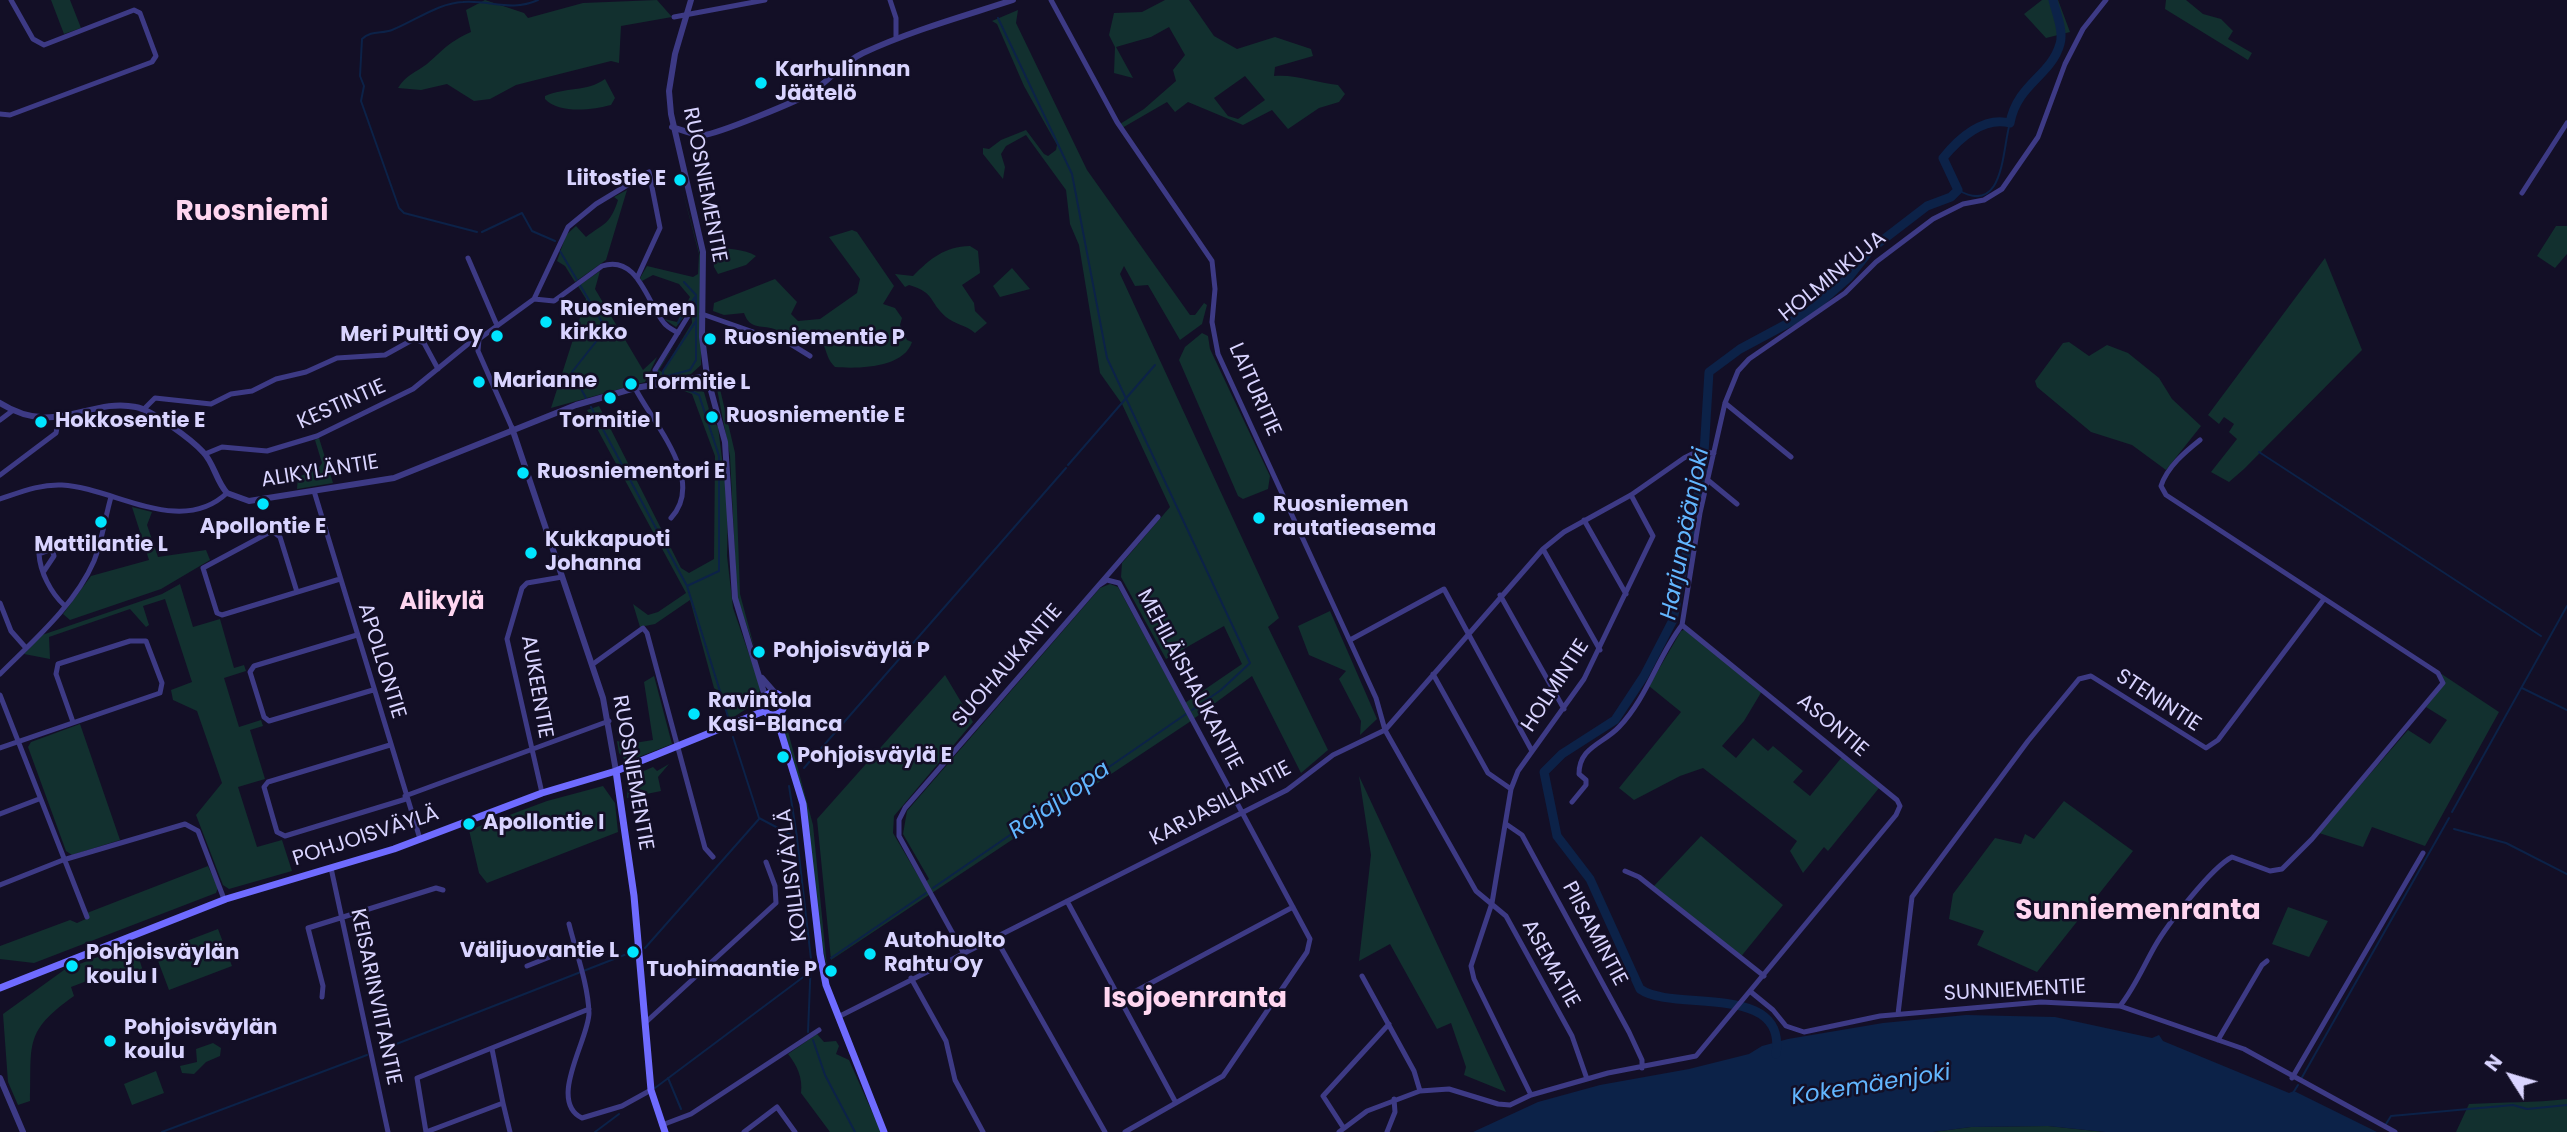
<!DOCTYPE html>
<html>
<head>
<meta charset="utf-8">
<style>
  body { margin:0 }
  #map { position:relative; width:2567px; height:1132px; overflow:hidden; background:#130f26; font-family:Poppins,sans-serif }
  canvas { display:block }
  .north { position:absolute; left:2476px; top:1041px; width:70px; height:70px; -webkit-text-stroke:5px #130f26; paint-order:stroke; rotate:307deg; font-size:19px; font-weight:700; line-height:28px; text-align:center; color:#d9d4ff }
  .north::after { content:''; display:block; margin:auto; width:24px; height:32px; background:#d9d4ff; clip-path:polygon(50% 0,100% 100%,50% 72%,0 100%) }
</style>
</head>
<body>
<div id="map">
<canvas width="2567" height="1132"></canvas>
<div class="north">N</div>
</div>
<script>
const context = document.querySelector('canvas').getContext('2d');
context.lineJoin = 'round';
function fillPath(path, color) { context.fillStyle = color; context.fill(path, 'evenodd'); }
function stroke(path, color, width, dash) { context.strokeStyle = color; context.lineWidth = width; context.lineCap = dash ? 'butt' : 'round'; context.setLineDash(dash || []); context.stroke(path); }
function write(font, color, halo, rows, align = 'center') {
  context.font = font + ' Poppins,sans-serif'; context.lineWidth = 5; context.setLineDash([]); context.textBaseline = 'middle'; context.strokeStyle = halo; context.fillStyle = color; for (const [text, x, y, turn = 0] of rows) {
    context.save(); context.translate(x, y); context.rotate((+turn || 0) * Math.PI / 180); context.textAlign = isNaN(turn) ? turn : align; if (halo) context.strokeText(text, 0, 0); context.fillText(text, 0, 0); context.restore();
  }
}
fillPath(new Path2D(`
  M51,0H70L81,28L64,34Z
  M485,0L524,13L528,18L583,3L657,0L672,17L621,26L619,63L611,61L516,85L490,99L474,101L447,84L421,90L398,88C406,75 415,73 427,64C445,48 449,42 471,32L466,10Z
  M1165,0H1189L1214,36L1237,49L1275,37L1311,49L1313,56L1275,67L1274,76C1296,74 1317,83 1338,85L1345,94L1339,102L1319,108L1288,129L1272,110L1243,125L1188,102L1175,112L1167,102L1122,128L1120,124L1144,109L1176,81L1173,70L1185,55L1169,27L1151,37L1116,47L1133,78L1114,73L1115,47L1109,35L1114,13L1142,12ZM1245,76L1265,100L1238,119L1228,116L1214,98Z
  M2042,0H2058L2070,32L2046,38L2024,14Z
  M2166,0H2186L2203,14L2221,19L2233,31L2228,39L2252,53L2248,60L2165,9Z
  M1018,10L1016,23L1087,170L1190,315H1195L1204,303L1207,305L1202,324L1180,340L1148,285L1135,286L1124,266L1120,274L1279,618L1268,627L1328,750L1301,773L1252,676L1188,723L831,960L817,819L945,675L973,722L894,816L893,833L923,884L929,879L903,834L907,811L1100,588L1110,584L1118,587L1182,705L1242,664L1224,626L1166,659L1121,577L1122,563L1170,507L1122,404L1100,373L1079,245L1070,224L1066,190L1026,135L1006,146L1001,154L1005,167L1003,179L983,154V148L989,149L1001,140L1026,130L1044,154L1048,156L1056,150L1057,145L1024,86L997,24L992,21Z
  M605,79L615,98L611,105C592,110 559,114 545,99V96C565,87 587,92 605,79Z
  M680,181L701,259V365L691,374L663,380L657,376V371L675,344L659,370L662,372L692,323L691,308L676,327L664,319L677,322L690,297L679,284L653,275L642,281L640,278L647,266L693,277L698,274L699,254Z
  M627,190L606,260L575,282L565,266L557,261L566,235L576,226L586,237C604,223 610,225 618,200L614,197Z
  M2556,226H2567V254L2555,268L2537,256Z
  M852,230L857,232L894,286L883,304L895,308L902,318L900,325L907,340L912,342C904,368 858,369 835,367C820,352 833,339 803,340V346C795,340 787,333 777,330C763,324 750,331 744,313L724,315L713,311L714,303L775,279L797,302L791,314L798,321L820,319L857,293L860,279L829,237Z
  M712,246C727,250 744,248 756,256L746,265L718,274L714,267Z
  M970,246L978,251L980,273L962,285L974,303L975,311L987,323L975,333C966,325 954,324 946,317C928,301 936,293 909,285L905,287L895,274L913,276C931,258 944,247 970,246Z
  M2325,258L2362,350L2244,469L2229,482L2211,472L2237,439L2229,432L2234,424L2224,417L2219,424L2208,415Z
  M1012,268L1030,289L1000,297L993,286Z
  M600,271L595,289L643,370L657,357L645,382L551,408L586,299L578,286Z
  M1202,333L1208,336L1210,349L1270,476L1268,489L1243,499L1238,496L1179,360L1185,347Z
  M2069,342L2089,356L2107,345L2128,353L2159,378L2172,399L2201,426L2166,470L2132,445L2091,432L2037,387L2035,381L2063,343Z
  M694,387L704,392L712,420L718,427L728,506L727,556L733,608L761,689L751,706L729,720L721,694L714,688L690,600L655,624L640,627L633,604L648,615L658,612L686,593L587,410L599,406L681,568L689,573L714,559L715,456L692,394L684,391Z
  M717,389H720L735,453L740,594L755,650L737,597L730,456Z
  M319,438L333,483L297,489L298,477L318,469L322,463L315,440Z
  M132,507L152,512L147,525L158,557L206,550L210,560L161,589L70,620L63,614L91,576L149,560Z
  M180,584L193,627L220,619L234,668L244,665L246,671L224,678L239,727L261,720L263,726L250,730L265,779L238,787L257,847L282,840L292,871L229,889L223,885L196,815L222,783L197,711L173,700L171,690L192,682L165,599L143,606L149,625L146,627L130,609L49,637L50,659L24,654L42,635L162,594Z
  M1330,611L1377,719L1360,735L1361,721L1339,679L1346,671L1309,655L1298,626Z
  M1686,629L1762,691L1744,721L1722,746L1736,758L1753,738L1768,751L1773,746L1803,771L1793,782L1810,796L1842,757L1879,788L1828,851L1824,847L1803,873L1790,851L1797,841L1703,768L1680,776L1634,800L1619,788L1681,712L1649,686L1681,631Z
  M653,672L672,744L631,760H625L619,753L617,741L628,744L653,740L644,682L654,676Z
  M2440,673L2499,712L2425,846L2372,827L2363,847L2319,833L2408,730L2430,744L2447,720L2426,707L2444,684Z
  M80,724L120,840L72,855L66,851L28,747L31,742Z
  M782,724H786L813,825L827,967L820,935L804,797Z
  M669,764L658,777L661,791L627,798L628,782L637,774L653,767L657,771Z
  M1359,776L1506,1092L1464,1075L1466,1067L1451,1023L1437,1029L1390,944L1359,961L1371,855Z
  M603,786L615,803L618,832L487,883L479,873L469,830L547,801Z
  M2064,801L2133,851L2037,972L1977,945L1984,931L1949,919L1953,894L1995,838L2021,844L2025,834L2034,839Z
  M1701,836L1783,905L1739,959L1653,887Z
  M208,866L218,888L216,893L34,963L0,959V946L70,920L77,923L88,918L87,913Z
  M2288,907L2328,921L2309,957L2272,944Z
  M218,929L232,966L169,990L155,953Z
  M134,943L143,971L125,978L121,968L71,987L74,996C23,1032 32,1044 30,1101L18,1105L8,1082L3,1014L64,970Z
  M817,1034L824,1042L836,1041L839,1046L836,1054L849,1060L881,1132H830L801,1093C803,1078 797,1065 788,1054Z
  M213,1043L221,1048L220,1056L206,1062L194,1074L182,1073L180,1066L197,1062L196,1049Z
  M156,1071L164,1093L132,1105L124,1084Z
  M2567,1099V1132H2456L2469,1104C2502,1102 2534,1103 2567,1099Z
  M2048,1126L2105,1132H1933L1971,1127Z`), '#12302f');
fillPath(new Path2D(`
  M1966,1015L2055,1017L2152,1038L2159,1035L2163,1041L2289,1093L2294,1091L2377,1132H2105L2048,1126L1971,1127L1933,1132H1473L1538,1102L1600,1085L1689,1069L1749,1054L1762,1046L1788,1039L1883,1023Z`), '#0c2248');
stroke(new Path2D(`
  M998,18L1072,174L1107,358L1250,663L1221,690L1192,710
  M1958,190C2005,217 2002,148 2010,123
  M477,232L404,213L399,208L361,101L364,86L360,76L362,39C371,30 382,34 392,30C415,21 438,3 463,2C491,0 511,12 538,0
  M482,232L522,213L532,231L555,241
  M560,251L577,280
  M684,282L696,295V360L690,370L663,377V371L696,321
  M580,285L606,329L572,372L586,398
  M678,323L695,297
  M591,407L687,586L729,720
  M2259,452L2541,636
  M1068,465L1155,365
  M687,586L719,571V456L699,395L689,390
  M2522,688L2567,710
  M733,737L759,818L797,838L811,959L808,1032
  M804,768L1066,468
  M789,786L797,837
  M2452,812L2567,606
  M2454,829L2506,843L2567,874
  M933,888L1186,714
  M645,948L759,819
  M831,958L926,893
  M813,1040L825,1075L855,1132
  M381,1050L632,952
  M668,1078L681,1109
  M2301,1079L2449,818
  M655,1088L818,966
  M2293,1093L2298,1085
  M2386,1124L2391,1116L2513,1105L2527,1109L2567,1105
  M162,1132L367,1055
  M595,1132L619,1114`), '#0c2248', 2);
stroke(new Path2D(`
  M1776,1054C1787,981 1673,1013 1640,989L1590,879L1557,836L1544,772L1562,754L1615,720L1644,676L1673,620L1703,469L1709,372L1740,349L1809,312L1849,277L1871,249L1927,206L1951,197L1958,190L1943,158C1959,138 1984,116 2010,123C2017,84 2051,76 2060,44C2064,31 2056,13 2053,0`), '#0c2248', 9);
stroke(new Path2D(`
  M890,0L896,18V38
  M1051,0L1117,122L1212,261L1215,289L1212,322L1218,354L1376,698L1385,730L1476,891L1506,916L1572,1036L1587,1079
  M674,17L765,0
  M0,114L10,115L152,62L156,56L140,13L134,10L44,45L33,39L11,0
  M2522,193L2567,123
  M468,258L496,323
  M534,299L554,301L602,266C638,254 647,303 664,323C667,327 673,330 678,333
  M702,314L759,334L776,335L810,356
  M657,384L655,370L690,313
  M635,388C654,425 706,480 671,518
  M1725,403L1791,457
  M144,409L155,398L211,404L231,394L252,391L276,379L306,372L337,358L385,355L414,339L424,343L438,369
  M0,420L12,411
  M512,428L478,351L479,339L534,299L568,227L596,204L649,172L660,228L637,278
  M205,454L222,447L267,451L317,436L413,389L468,344L478,343
  M0,475L56,433L59,418
  M1709,481L1737,504
  M314,491L420,839
  M0,499C21,492 40,484 62,485C115,488 180,537 227,493
  M1584,520L1626,594
  M1543,549L1600,650
  M44,571L54,556L52,549L39,554C40,572 51,593 64,605
  M1098,586L1107,580L1119,583L1310,939L1307,952L1223,1076L1125,1132
  M297,592L280,537L272,531L203,568L217,613L222,615L340,579
  M1500,595L1564,709
  M0,603L11,631L26,648
  M357,635L254,666L250,672L264,717L269,721L373,690
  M1350,640L1444,589L1532,751
  M593,664L643,628L647,633L705,848L713,857
  M0,674C33,641 75,605 94,561C102,541 105,518 111,497
  M1433,674L1488,773L1511,789
  M0,695L87,917
  M390,745L268,782L264,787L277,832L285,836L406,799
  M0,748L160,693L162,683L146,641H130L58,664L56,674L73,722
  M542,793L507,639L522,588L527,583L562,577
  M405,796L609,721
  M1572,802L1586,785V780L1579,774C1579,747 1603,744 1619,727C1647,698 1658,656 1682,625
  M0,814L39,799
  M1506,824L1522,835L1629,1032L1642,1060V1068
  M331,868L388,1132
  M1625,871L1639,877L1764,976
  M0,885L63,860L185,824L198,831L224,899
  M1067,901L1176,1103
  M569,924C576,952 588,984 589,1013C589,1039 547,1101 582,1118L622,1106L651,1090
  M995,937L1105,1132
  M963,952L899,836V820L905,808L1158,517
  M527,966L575,947
  M1362,976L1414,1071L1420,1091
  M911,978L946,1041L955,1080L983,1132
  M1751,992L1773,1010L1786,1026L1804,1032L1880,1016L2041,1002L2120,1006L2244,1049L2395,1132
  M322,997L323,986L308,928L436,888L443,890
  M1121,999L1293,907
  M2120,1006C2135,987 2143,967 2155,946C2167,925 2212,867 2232,857L2270,871L2282,869L2312,839L2443,683L2438,673L2166,495L2161,486C2167,467 2185,452 2200,440
  M1898,1014L1912,897L2028,741L2079,679L2091,676L2206,748L2218,740L2324,599
  M838,1017L1287,790L1333,755L1385,730L1543,549L1564,532L1631,495L1684,458L1696,452L1714,453
  M645,1023L776,903L775,886L766,862
  M2218,1040L2262,965L2267,961
  M2292,1078L2423,853
  M1531,1095L1474,979L1471,966L1492,903L1511,789L1518,771L1584,679L1653,536L1631,495
  M503,1103L510,1132
  M662,1125L691,1114L819,1030
  M1343,1127L1323,1096L1389,1024
  M426,1132L417,1078L589,1009
  M426,1132L503,1103L492,1049
  M744,1132L777,1107L795,1132
  M1339,1132L1367,1111L1420,1091L1449,1089L1498,1104L1510,1105L1531,1095L1608,1073L1696,1056L1896,815L1900,806L1897,800L1682,625L1700,513L1725,403L1738,371L1749,359L1845,293L1876,262L1933,219L1963,204L1984,200L2002,189L2038,137L2065,64L2083,29L2106,0
  M1387,1132L1395,1112L1394,1099`), '#3d3a85', 5);
stroke(new Path2D(`
  M691,0L675,54L669,91L671,114L703,252L702,337L707,376L725,442L735,598L765,696
  M672,127C682,130 693,135 703,135C715,135 801,100 812,92C830,80 842,63 863,53C913,30 961,17 1013,0
  M0,403C55,438 89,397 136,407C152,410 192,440 203,452C214,463 216,481 227,493L249,501L394,478L576,405L635,388L707,376
  M512,428L603,698L616,771
  M762,678L775,693
  M0,1078L23,1132`), '#3d3a85', 6);
stroke(new Path2D(`
  M762 704a11 11 0 1 1 22 0a11 11 0 1 1-22 0Z
  M780,713L781,732L803,804L820,954L826,985L884,1132
  M616,771L634,896L651,1090L665,1132
  M0,988L226,899L394,849L542,793L616,771L764,711`), '#6f6bff', 7);
for (const [x, y, r, color] of [
  [761,83,7,"#00e5ff"],
  [680,180,7,"#00e5ff"],
  [546,322,7,"#00e5ff"],
  [497,336,7,"#00e5ff"],
  [710,339,7,"#00e5ff"],
  [479,382,7,"#00e5ff"],
  [631,384,7,"#00e5ff"],
  [610,398,7,"#00e5ff"],
  [712,417,7,"#00e5ff"],
  [41,422,7,"#00e5ff"],
  [523,473,7,"#00e5ff"],
  [263,504,7,"#00e5ff"],
  [1259,518,7,"#00e5ff"],
  [101,522,7,"#00e5ff"],
  [531,553,7,"#00e5ff"],
  [759,652,7,"#00e5ff"],
  [694,714,7,"#00e5ff"],
  [783,757,7,"#00e5ff"],
  [469,824,7,"#00e5ff"],
  [633,952,7,"#00e5ff"],
  [870,954,7,"#00e5ff"],
  [72,966,7,"#00e5ff"],
  [831,971,7,"#00e5ff"],
  [110,1041,7,"#00e5ff"]
]) { const dot = new Path2D(); dot.arc(x, y, r, 0, 2 * Math.PI); context.fillStyle = color; context.fill(dot); stroke(dot, '#130f26', 2.5); }
write('bold 21px', '#d9d4ff', '#130f26', [
  ["Karhulinnan",775,71],
  ["Jäätelö",775,95],
  ["Liitostie E",666,180,"right"],
  ["Ruosniemen",560,310],
  ["kirkko",560,334],
  ["Meri Pultti Oy",483,336,"right"],
  ["Ruosniementie P",724,339],
  ["Marianne",493,382],
  ["Tormitie L",645,384],
  ["Ruosniementie E",726,417],
  ["Hokkosentie E",55,422],
  ["Tormitie I",610,422,"center"],
  ["Ruosniementori E",537,473],
  ["Ruosniemen",1273,506],
  ["rautatieasema",1273,530],
  ["Apollontie E",263,528,"center"],
  ["Kukkapuoti",545,541],
  ["Johanna",545,565],
  ["Mattilantie L",101,546,"center"],
  ["Pohjoisväylä P",773,652],
  ["Ravintola",708,702],
  ["Kasi-Blanca",708,726],
  ["Pohjoisväylä E",797,757],
  ["Apollontie I",483,824],
  ["Autohuolto",884,942],
  ["Rahtu Oy",884,966],
  ["Välijuovantie L",619,952,"right"],
  ["Pohjoisväylän",86,954],
  ["koulu I",86,978],
  ["Tuohimaantie P",817,971,"right"],
  ["Pohjoisväylän",124,1029],
  ["koulu",124,1053]
], 'left');
write('21px', '#d9d4ff', '#130f26', [
  ["RUOSNIEMENTIE",704,185,79],
  ["HOLMINKUJA",1833,277,-39],
  ["LAITURITIE",1254,390,66],
  ["KESTINTIE",342,405,-24],
  ["ALIKYLÄNTIE",320,472,-9],
  ["APOLLONTIE",381,661,73],
  ["SUOHAUKANTIE",1008,666,-49],
  ["MEHILÄISHAUKANTIE",1189,680,62],
  ["HOLMINTIE",1556,686,-57],
  ["AUKEENTIE",536,687,80],
  ["STENINTIE",2158,701,33],
  ["ASONTIE",1832,726,40],
  ["RUOSNIEMENTIE",632,773,80],
  ["KARJASILLANTIE",1221,804,-28],
  ["POHJOISVÄYLÄ",366,837,-18],
  ["KOILLISVÄYLÄ",793,875,-97],
  ["PIISAMINTIE",1594,934,62],
  ["ASEMATIE",1550,964,61],
  ["SUNNIEMENTIE",2015,991,-3],
  ["KEISARINVIITANTIE",375,997,78]
]);
write('italic 23px', '#62b6ff', '#130f26', [
  ["Harjunpäänjoki",1686,534,-79],
  ["Rajajuopa",1060,801,-35],
  ["Kokemäenjoki",1871,1086,-9]
]);
write('bold 24px', '#ffd6f0', '#130f26', [
  ["Alikylä",442,603]
]);
write('bold 28px', '#ffd6f0', '#130f26', [
  ["Ruosniemi",252,213],
  ["Sunniemenranta",2138,912],
  ["Isojoenranta",1195,1000]
]);
</script>
</body>
</html>
